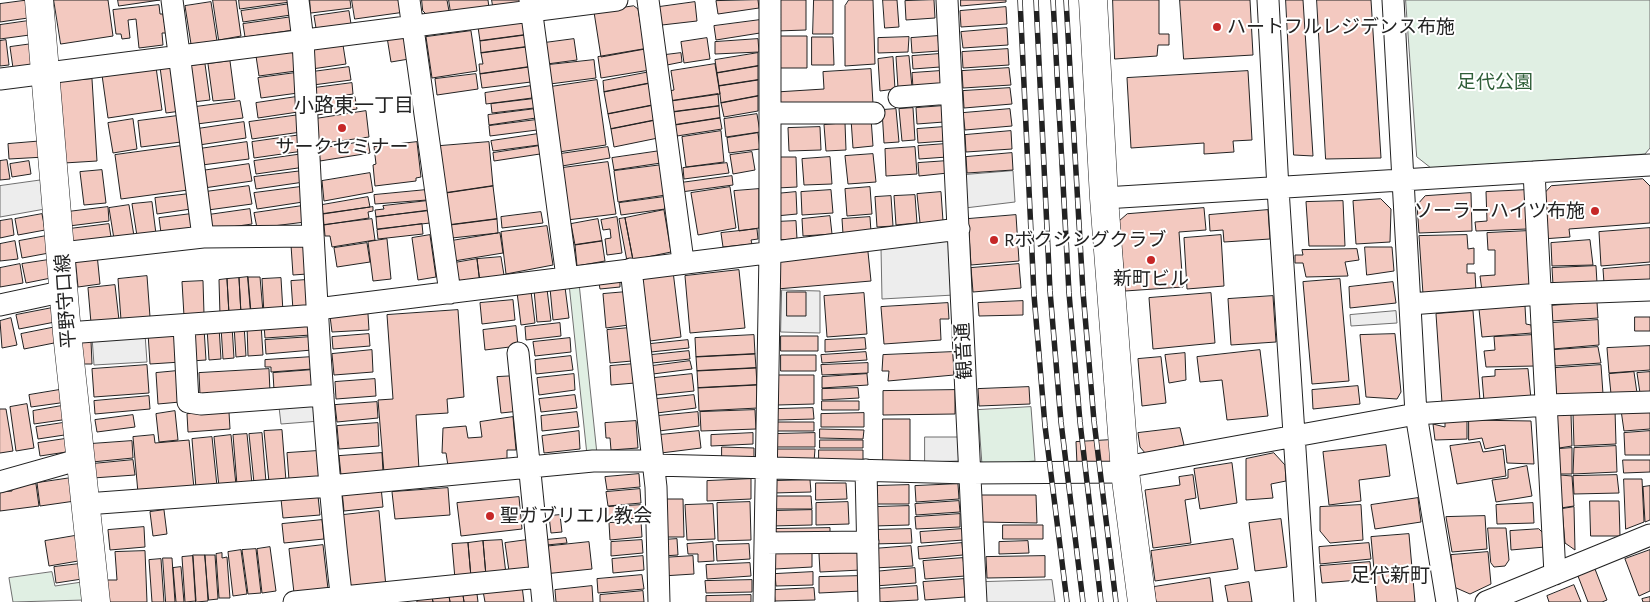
<!DOCTYPE html>
<html>
<head>
<meta charset="utf-8">
<style>
  body { margin:0 }
  canvas { display:block; background:#fff }
</style>
</head>
<body>
<canvas width="1650" height="602"></canvas>
<script>
const context = document.querySelector('canvas').getContext('2d');
context.lineJoin = 'round';
function fillPath(path, color) { context.fillStyle = color; context.fill(path, 'evenodd'); }
function stroke(path, color, width, dash) { context.strokeStyle = color; context.lineWidth = width; context.lineCap = dash ? 'butt' : 'round'; context.setLineDash(dash || []); context.stroke(path); }
function write(font, color, halo, rows, align = 'center') {
  context.font = font + ' "Alegreya Sans","Noto Sans JP",sans-serif'; context.lineWidth = 4; context.setLineDash([]); context.textBaseline = 'middle'; context.strokeStyle = halo; context.fillStyle = color; for (const [text, x, y, turn = 0] of rows) {
    context.save(); context.translate(x, y); context.rotate((+turn || 0) * Math.PI / 180); context.textAlign = isNaN(turn) ? turn : align; if (halo) context.strokeText(text, 0, 0); context.fillText(text, 0, 0); context.restore();
  }
}
const green = new Path2D(`
  M1406,0H1650V148L1645,154L1431,168L1417,157Z
  M579,283L597,454L587,455L569,284Z
  M1031,407L1035,461L982,465L978,410Z
  M52,572L55,586L82,582L85,600L13,602L9,578Z`);
fillPath(green, '#e0efe3');
stroke(green, '#6f6f6f', 1);
const parking = new Path2D(`
  M1013,171L1015,202L965,208L964,175Z
  M43,180L45,209L0,217V186Z
  M952,240L954,295L882,299L881,248Z
  M782,290L820,291V333L781,332Z
  M1396,311L1397,323L1351,326L1350,315Z
  M145,334L147,362L94,365L92,337Z
  M318,403L320,421L281,424L279,407Z
  M925,437H959V461L925,462Z
  M1052,580L1055,602H986L984,582Z`);
fillPath(parking, '#ededed');
stroke(parking, '#6f6f6f', 1);
const building = new Path2D(`
  M30,0L35,17L0,22V4Z
  M54,0H108L113,36L61,44Z
  M118,0H160L119,6Z
  M213,0H236L241,36L219,40Z
  M239,0H289L290,2L240,9Z
  M310,0H350L351,8L311,13Z
  M352,0H403L405,12L355,19Z
  M422,0H447L449,11L426,14L423,11Z
  M449,0H488L489,8L451,13Z
  M492,0H522V2L493,6Z
  M758,0L759,8L718,14L716,1Z
  M776,0H806V30L777,31Z
  M814,0H833V34H813Z
  M849,0H873L875,64L845,66V6Z
  M883,0H897L899,27L885,28Z
  M934,0L935,18L906,20L905,1Z
  M961,0H1006V2L961,6Z
  M1113,0H1159V34H1169V45H1158L1157,56L1115,59Z
  M1180,0H1250L1253,55L1184,59Z
  M1286,0H1303L1313,156L1294,155Z
  M1317,0H1371L1381,158L1326,159Z
  M211,2L217,41L191,44L185,6Z
  M695,2L697,21L662,25L659,7Z
  M290,4L291,15L243,22L241,11Z
  M159,5L160,14H163L166,33H162L163,45L139,48L136,19L128,20L130,38L122,39L121,34H116L113,10Z
  M634,6L638,9L645,49L601,57L594,12Z
  M1006,7L1007,24L961,27L960,11Z
  M349,11L351,24L316,28L314,16Z
  M292,17L294,30L245,37L243,24Z
  M35,20L37,34L0,39V25Z
  M760,20V33L716,40L714,26Z
  M523,21L525,35L480,41L478,27Z
  M1007,28L1008,45L963,48L961,32Z
  M471,31L477,71L432,78L426,37Z
  M405,35L409,59L391,62L387,37Z
  M525,35L526,47L481,53L480,41Z
  M775,36H807V68H775Z
  M938,36L939,51L912,53L911,38Z
  M812,37H833L834,65H812Z
  M909,37L908,52L878,53V38Z
  M707,38L710,59L684,63L681,42Z
  M574,39L577,60L547,64L544,43Z
  M758,39L759,52L715,54V42Z
  M6,40L9,65L0,66V41Z
  M32,44L35,65L13,68L10,47Z
  M343,45L346,64L312,69L309,50Z
  M526,47L529,67L480,74L479,64H483L481,53Z
  M645,49L650,70L601,78L598,57Z
  M1008,49L1009,65L963,68L962,52Z
  M293,51L296,71L259,76L256,56Z
  M681,53L682,62L667,65L665,55Z
  M758,53V66L717,73L715,60Z
  M939,54L940,67L913,69L912,56Z
  M909,56L912,87L898,88L896,57Z
  M893,57L895,89L880,91L878,59Z
  M594,60L596,78L550,84L548,65Z
  M230,61L235,99L213,101L208,64Z
  M205,64L210,100L193,102L188,66Z
  M715,64L720,94L671,101L669,91L674,90L671,71Z
  M175,65L181,111L166,113L160,67Z
  M758,66V80L719,86L717,73Z
  M156,67L162,110L108,118L102,75Z
  M349,67L351,80L313,85L312,72Z
  M529,67L531,82L482,88L480,74Z
  M1009,68L1011,85L963,88L962,71Z
  M871,69L873,104L777,110L776,92L824,89L823,72Z
  M940,71L941,86L913,88L912,73Z
  M1248,71L1252,140L1233,141L1234,152L1204,154V143L1131,148L1127,78Z
  M650,72L651,83L604,92L603,81Z
  M295,73L298,93L261,98L258,78Z
  M476,74L478,89L437,95L435,79Z
  M92,79L97,161L64,163L58,82Z
  M597,80L606,145L559,152L550,87Z
  M758,80V96L721,103L719,86Z
  M352,83L353,94L315,100L314,88Z
  M651,83L654,105L608,114L604,92Z
  M531,86L532,98L486,104L485,93Z
  M1010,88L1012,104L964,108L963,91Z
  M718,94L719,106L673,112L671,101Z
  M758,96V111L724,117L721,103Z
  M296,97L298,112L258,118L256,103Z
  M355,97L357,109L317,115L314,102Z
  M533,99L534,108L492,113L491,104Z
  M240,101L243,118L197,124L195,107Z
  M654,105L656,120L611,129L608,114Z
  M719,106L720,118L675,125L673,112Z
  M943,106L944,122L917,124L916,108Z
  M913,108L915,140L902,141L899,109Z
  M535,109L536,118L489,125L488,115Z
  M896,109L899,142L884,143L882,110Z
  M1010,109L1012,126L965,130L963,113Z
  M366,111L369,137L318,144L315,119Z
  M757,114L760,132L726,137L724,119Z
  M299,115L301,132L252,139L249,122Z
  M177,116L181,142L141,147L138,121Z
  M720,118L722,129L677,136L675,125Z
  M871,118L873,146L853,148L851,119Z
  M133,119L137,149L113,153L108,123Z
  M536,120L537,130L490,136L489,126Z
  M656,120L658,138L614,147L611,129Z
  M244,122L246,138L199,145L197,129Z
  M845,123L846,150L826,151L824,125Z
  M820,127L821,150L789,151L788,128Z
  M944,127L945,141L918,143L917,129Z
  M721,131L724,162L686,167L682,137Z
  M1011,131L1012,149L966,152L965,135Z
  M758,133L760,149L729,153L727,138Z
  M538,134L539,145L493,151L491,141Z
  M301,135L303,151L254,158L252,142Z
  M44,141L45,157L9,159L8,144Z
  M368,141L370,153L320,161L318,149Z
  M247,142L249,159L202,165L199,149Z
  M417,142L421,177L416,178V181L375,186L373,165L376,164L374,147Z
  M489,142L493,186L446,193L440,146Z
  M945,144L947,157L919,159L918,146Z
  M181,146L188,190L121,199L115,155Z
  M539,146L540,154L494,161L493,153Z
  M608,147L610,158L562,166L560,154Z
  M915,147L917,174L886,176L885,149Z
  M660,151L661,163L614,170L612,158Z
  M752,152L755,170L733,174L730,155Z
  M1012,153L1013,170L967,173L966,157Z
  M303,154L305,167L256,174L254,161Z
  M873,154L876,182L848,184L845,156Z
  M776,157H796L797,187L777,188Z
  M830,157L832,184L804,185L802,159Z
  M7,160L10,179L0,180V161Z
  M29,161L31,174L12,177L10,164Z
  M947,161L948,173L919,176L918,163Z
  M608,162L616,214L567,220L562,168Z
  M727,163L729,173L684,179L683,168Z
  M249,164L252,181L204,188L201,171Z
  M662,165L666,195L618,202L614,171Z
  M102,170L106,203L84,205L80,172Z
  M302,171L304,182L256,189L254,177Z
  M370,173L373,192L324,201L322,181Z
  M732,176L733,185L681,192L680,183Z
  M1643,179L1650,186V223L1569,229L1570,237L1542,239L1539,199L1551,186Z
  M249,186L252,204L208,210L205,192Z
  M493,186L497,219L450,225L446,193Z
  M300,187L303,202L257,209L254,193Z
  M730,187L736,228L698,235L691,193Z
  M870,187L872,214L847,216L845,189Z
  M759,189V228L739,231L734,191Z
  M426,190L427,200L375,204L374,195Z
  M831,190L833,213L802,215L801,192Z
  M1527,190V229L1476,231L1475,222L1487,221L1486,192Z
  M796,192L797,214L776,216L775,194Z
  M941,192L943,221L920,223L917,194Z
  M1471,193L1472,231L1419,233L1417,205L1425,196Z
  M189,194L191,209L157,214L155,198Z
  M915,195L917,223L896,225L894,196Z
  M891,196L893,226L877,227L875,197Z
  M368,197L370,207L323,214L322,205Z
  M664,197L665,209L621,215L619,203Z
  M1381,199L1391,209L1390,242L1356,244L1353,201Z
  M427,201L429,210L376,217L375,210L384,209L383,206Z
  M1343,201L1345,246H1309L1306,202Z
  M152,202L156,234L137,236L132,204Z
  M129,205L134,236L114,239L109,208Z
  M302,206L305,222L257,228L254,213Z
  M108,207L109,221L69,226L67,212Z
  M373,207V211L368,212L369,218L324,225L323,214Z
  M1204,208L1206,230L1179,232L1183,287L1125,291L1119,221L1127,214Z
  M250,209L252,224L210,230L208,215Z
  M664,210L671,252L633,260L625,218Z
  M1268,210L1270,239L1224,242L1223,230L1210,231L1209,215Z
  M429,211L430,223L377,229L376,217Z
  M541,212L543,223L502,228L501,217Z
  M42,214L45,230L18,235L15,219Z
  M191,214L193,229L161,233L159,218Z
  M1016,215L1019,261L971,265L968,219Z
  M830,216L832,234L803,236L802,219Z
  M617,217L622,253L607,255L605,239L611,238L610,229L603,230L601,220Z
  M870,217L871,232L843,234L842,219Z
  M625,218L633,260L627,261L619,219Z
  M12,219L14,235L0,238V221Z
  M372,219L375,240L332,247L330,236H325L324,225Z
  M497,219L498,233L452,238L450,225Z
  M598,219L602,241L575,245L571,224Z
  M796,221L797,239L775,240L774,222Z
  M109,224L111,237L70,242L69,229Z
  M422,224L423,234L378,239L377,230Z
  M547,226L553,265L506,274L501,232Z
  M1650,228V262L1601,266L1599,232Z
  M757,229L758,239L751,240L752,244L723,247L721,233Z
  M1528,231L1531,288L1482,291L1480,276L1495,275V250H1488L1487,233Z
  M500,233L503,253L454,261L451,241Z
  M430,235L436,277L418,280L412,238Z
  M1221,235L1224,286L1187,289L1184,238Z
  M1467,235L1468,249L1474,248V264H1467V273H1475L1476,291L1423,294L1419,236Z
  M46,236L49,253L22,258L19,241Z
  M387,239L391,279L373,281L368,242Z
  M1590,240L1593,265L1552,266L1551,243Z
  M15,241L18,259L0,261V244Z
  M602,241L605,261L577,266L575,245Z
  M367,243L370,262L337,267L334,248Z
  M304,244L307,274L293,275L291,245Z
  M1365,247H1392L1394,271L1367,275Z
  M1357,249L1359,260L1345,262L1348,276L1306,277L1303,263H1295V255H1303L1302,250Z
  M868,252L871,281L777,289L775,260Z
  M97,254L100,284L78,287L75,256Z
  M501,257L504,275L499,281L480,283L477,259Z
  M477,259L480,283L464,285L456,278L454,263Z
  M48,260L51,278L26,283L22,264Z
  M20,264L23,283L0,287V268Z
  M1019,264L1021,288L973,292L971,268Z
  M1650,265V281L1604,283L1603,269Z
  M1596,266L1597,283L1553,285L1552,268Z
  M739,270L745,328L690,333L685,276Z
  M673,271L681,337L650,341L642,275Z
  M147,276L150,317L121,320L118,279Z
  M248,277H260L263,312L251,313Z
  M248,277L251,313L241,314L239,278Z
  M239,278L241,314H229L227,279Z
  M281,278L283,312L264,314L262,279Z
  M227,279L229,314L220,315L219,280Z
  M1340,279L1349,381L1312,384L1303,282Z
  M306,280L308,308L293,310L291,281Z
  M620,280V287L600,289L599,283Z
  M203,281L204,314L184,316L182,282Z
  M1393,282L1396,303L1350,308L1349,287Z
  M115,285L119,320L91,323L88,288Z
  M565,287L569,318L553,320L550,288Z
  M547,289L551,321L537,322L534,290Z
  M531,291L535,323L521,325L517,292Z
  M626,292L629,325L606,328L603,294Z
  M787,292H806V316H787Z
  M864,293L867,334L827,337L824,296Z
  M1211,293L1215,343L1153,349L1149,298Z
  M1273,296L1276,342L1231,345L1228,299Z
  M513,300L515,320L482,324L480,303Z
  M1023,301V315L979,316L978,303Z
  M1597,302L1598,318L1551,321L1549,306Z
  M948,303L949,319H940L941,340L884,344L881,307Z
  M1525,306L1526,324L1531,325L1532,333L1482,337L1479,309Z
  M52,308L55,322L19,329L16,315Z
  M458,310L464,397L447,399L448,413L416,415L419,470L384,473L378,400L393,399L387,315Z
  M1473,311L1480,400L1442,403L1436,314Z
  M368,314L369,330L332,332L330,316Z
  M1635,317H1650V331H1635Z
  M11,318L17,345L2,348L0,321Z
  M1598,320L1599,345L1553,349L1551,323Z
  M310,322L311,335L265,338L264,325Z
  M560,323L561,336L526,340L525,327Z
  M261,324L263,355L248,356L247,325Z
  M244,325L246,356L236,357L234,326Z
  M232,326L234,358L223,359L221,327Z
  M516,326L518,346L485,350L483,330Z
  M56,327L59,342L24,349L21,334Z
  M219,327L221,359L209,360L207,328Z
  M204,328L206,360L191,361L189,329Z
  M629,328L632,361L610,363L607,330Z
  M180,331L181,362L150,364L148,333Z
  M369,334L370,346L333,349L332,337Z
  M1395,334L1401,392L1397,399L1366,397L1360,335Z
  M754,335L755,354L696,357L695,338Z
  M1533,335L1535,366L1486,367L1484,351L1495,350L1494,337Z
  M781,336H818V351H781Z
  M311,337L312,350L266,354L265,340Z
  M570,338L571,352L535,356L533,342Z
  M865,338L866,349L825,352V340Z
  M688,340L689,348L651,352L650,344Z
  M79,341H91L92,364H80Z
  M1650,346V370L1609,373L1607,348Z
  M1598,347L1601,363L1555,366L1553,350Z
  M372,350L373,372L334,375L332,354Z
  M1260,350L1268,416L1227,420L1222,380L1200,382L1197,357Z
  M689,351L690,359L652,363L651,355Z
  M866,352L867,360L822,363L821,355Z
  M953,352L954,375L888,381L889,371H882L883,355Z
  M1185,353L1186,380L1169,383L1165,355Z
  M755,354L756,368L697,371L696,357Z
  M781,355H816V371H781Z
  M571,356L573,370L536,374L535,360Z
  M312,357V369L271,372V367H265V360Z
  M1161,357L1166,403L1142,406L1138,359Z
  M690,361L692,369L653,374L652,366Z
  M868,363V373L822,375L821,365Z
  M634,364L635,383L611,385L610,366Z
  M147,365L149,393L94,397L92,369Z
  M1601,365L1603,394L1556,397L1555,368Z
  M756,368L757,385L698,388L697,371Z
  M269,369L270,392L200,395L199,373Z
  M1528,369L1531,399L1484,401L1482,377L1495,376V370Z
  M312,370L313,388L274,390L273,373Z
  M177,371L180,402L158,404L156,373Z
  M1634,372L1637,393L1611,394L1609,374Z
  M1650,372V393H1640L1637,373Z
  M574,374L575,390L539,395L537,378Z
  M692,374L694,391L656,395L654,378Z
  M867,374L868,385L822,388V377Z
  M778,375H814V404L778,405Z
  M516,376L520,411L501,413L497,377Z
  M375,379L376,396L336,399L335,382Z
  M757,385L758,408L699,411L698,388Z
  M1358,386L1360,404L1313,409L1312,390Z
  M1029,387L1030,404L979,406L978,389Z
  M858,388L859,398L822,400V389Z
  M65,389L67,402L31,407L29,395Z
  M955,390V414L883,415V391Z
  M575,395L577,408L541,412L539,399Z
  M694,395L696,408L657,413L656,399Z
  M149,396L150,409L95,414L94,401Z
  M822,401H859V410H822Z
  M377,402L378,418L337,422L335,405Z
  M27,404L34,448L16,451L10,407Z
  M67,405L69,419L34,424L33,411Z
  M813,408L814,419L777,420V409Z
  M0,409H6L13,451L0,453Z
  M1650,409V429L1624,431L1621,410Z
  M755,410L756,429L701,431L700,412Z
  M1615,410L1616,444L1574,446L1573,413Z
  M175,411L178,440L159,442L156,414Z
  M229,412L230,429L188,432L187,414Z
  M577,412L579,427L542,431L541,416Z
  M698,412L699,426L659,431L657,416Z
  M864,413V427H821V414Z
  M1571,414L1572,446L1559,448L1557,415Z
  M133,415L135,427L97,432L95,420Z
  M513,417L516,450H507V459L448,466L446,453H442L443,428L466,426L468,438L482,437L480,422Z
  M883,419H910V465H883Z
  M1469,420L1531,421L1534,464L1507,463L1505,445L1485,449L1482,438L1469,440Z
  M636,421L638,448L611,450L610,438H606L605,423Z
  M1467,421V439L1435,440L1433,424L1445,427V422Z
  M69,422L71,434L38,439L36,427Z
  M777,422H814V431H777Z
  M378,423L379,446L339,449L337,426Z
  M1180,428L1184,445L1146,454L1140,447L1138,433Z
  M820,429L864,430L863,439L820,438Z
  M282,430L286,481L269,482L264,431Z
  M579,431L580,449L544,453L542,436Z
  M699,431L701,448L661,453L659,435Z
  M1650,431V455H1625L1624,433Z
  M262,433L266,482L254,483L249,434Z
  M753,433V444L711,446V435Z
  M815,433V447H775V434Z
  M247,434L252,484L237,485L233,435Z
  M154,435L155,443L189,440L194,488L138,493L133,437Z
  M231,435L236,485L219,487L214,437Z
  M212,437L217,486L196,488L192,439Z
  M71,438L73,451L40,456L38,443Z
  M820,440H863V448H820Z
  M1111,440L1113,462L1077,464L1076,442Z
  M132,441L133,458L92,462L90,444Z
  M1480,442L1483,452L1503,449L1506,476L1457,484L1450,446Z
  M1386,445L1390,476L1359,480L1361,501L1329,505L1323,452Z
  M1616,446L1617,472L1573,474L1574,448Z
  M722,447L754,448V459H722Z
  M1572,448V474H1560L1558,449Z
  M774,449H815L814,462H774Z
  M819,450H863V463H819Z
  M317,451L319,477L289,480L287,453Z
  M382,453L383,472L341,475L339,456Z
  M1274,453L1285,465L1286,481L1271,484L1273,498L1246,500V459Z
  M133,460L135,475L93,478L92,464Z
  M1623,460H1650V472L1624,473Z
  M1232,463L1237,503L1200,509L1194,469Z
  M1527,466L1532,496L1496,502L1492,480L1508,478V470Z
  M639,474L640,487L607,490L605,477Z
  M1193,475L1196,498L1185,500L1191,543L1153,548L1145,490L1180,485L1179,477Z
  M1560,475L1572,476L1574,506L1561,508Z
  M1617,475L1619,493L1574,494L1573,476Z
  M71,478L75,501L40,506L37,483Z
  M751,479V499L707,501V481Z
  M1624,479H1642L1644,522L1626,529Z
  M810,480L811,492L773,493V481Z
  M816,483H846L847,499L816,500Z
  M36,484L39,506L0,511V492L12,491V487Z
  M958,484L959,499L916,502L915,486Z
  M909,485V504H875L874,486Z
  M1650,486V520L1645,522L1643,487Z
  M381,487L383,507L344,511L342,491Z
  M448,488L450,515L395,519L392,492Z
  M640,489L641,503L608,506L606,492Z
  M981,495H1036L1037,523L981,522Z
  M318,496L320,515L283,518L281,499Z
  M771,496H811L812,509H772Z
  M519,497L522,529L461,536L457,503Z
  M1418,498L1421,522L1375,529L1371,505Z
  M661,499H683L684,537H663Z
  M959,501L960,512L916,515L915,504Z
  M1590,501H1619L1620,536H1591Z
  M750,502L751,540L718,541L717,503Z
  M848,502L849,524L816,525V503Z
  M1533,503L1534,523L1497,524L1496,505Z
  M713,504L715,539L687,540L685,505Z
  M642,505V518L608,520L607,507Z
  M1361,505L1363,540L1330,543L1320,531V507Z
  M909,506V525L874,526V507Z
  M1574,507L1575,550L1565,543L1562,509Z
  M164,510L167,534L153,536L150,512Z
  M812,510V525L772,526L771,511Z
  M379,511L386,587L350,591L343,515Z
  M960,514V527L916,529L915,517Z
  M560,515L562,532L551,533L549,516Z
  M1485,516L1487,549L1452,552L1446,517Z
  M1281,519L1287,567L1255,571L1249,523Z
  M322,520L324,539L284,543L282,524Z
  M641,521L642,537L610,540L609,523Z
  M1003,525H1043V539H1003Z
  M144,527L145,547L110,550L108,530Z
  M830,528V538L772,539V529Z
  M1488,528H1506L1509,560L1505,566L1494,567L1491,563Z
  M911,529L912,543L873,544V530Z
  M962,529L964,540L921,543L920,532Z
  M1539,529L1545,535V547L1511,550L1510,531Z
  M1409,534L1415,602H1377L1371,537Z
  M80,535L84,560L49,566L45,541Z
  M566,538L567,543L547,545L546,540Z
  M677,539L678,555L663,556L662,540Z
  M1233,539L1238,569L1155,581L1151,551Z
  M502,540L506,574L486,576L483,541Z
  M527,540L531,569L509,571L505,543Z
  M642,540L643,553L611,556V542Z
  M483,541L486,576L471,577L468,543Z
  M1028,541L1029,553L999,554V542Z
  M589,542L592,569L544,574L542,547Z
  M713,542L714,561L698,562V554H688L687,544Z
  M468,543L471,577L455,579L452,544Z
  M962,543L963,555L919,559L918,547Z
  M1369,543L1371,559L1320,564L1319,547Z
  M749,544L750,559L717,561L716,545Z
  M323,545L328,589L294,593L289,549Z
  M911,546L913,566L874,568L872,549Z
  M270,547L276,591L262,593L257,549Z
  M256,549L261,593L248,594L242,550Z
  M241,550L247,594L233,596L228,552Z
  M1650,550V591L1639,596L1625,559Z
  M145,551L147,602H106L107,580H117L115,552Z
  M812,552V567L775,569L774,554Z
  M860,552L861,570L820,572L819,554Z
  M1488,552L1491,584L1470,594L1454,587L1451,555Z
  M222,553V558L227,557L230,598H219L216,554Z
  M193,555H205L208,601L196,602Z
  M205,555H215L218,599L209,600Z
  M193,556L196,601L185,602L182,557Z
  M643,556L644,570L613,573L612,559Z
  M693,556L694,574L662,576L661,558Z
  M1045,556V577L987,578L986,557Z
  M163,558H172L175,602H166Z
  M963,558L965,576L925,579L923,561Z
  M161,559L164,602H152L149,560Z
  M1370,562L1372,579L1322,583L1320,566Z
  M750,563L751,576L707,579L706,565Z
  M79,564L82,579L56,583L54,567Z
  M181,567L184,602H176L173,568Z
  M915,568L916,583L875,586L873,572Z
  M1595,569L1607,600L1602,602H1588L1578,576Z
  M813,572V585L776,586L775,574Z
  M642,575L644,589L598,593L597,579Z
  M861,576L862,591L819,593V577Z
  M1210,578L1213,602H1156L1154,587Z
  M964,579L965,597L925,600L923,582Z
  M752,580V592L706,593L705,581Z
  M1249,582L1252,602H1228L1225,586Z
  M1574,585L1581,602H1549L1547,596Z
  M522,586L524,602H485L483,591Z
  M592,586L593,602H556L555,590Z
  M917,586L918,600L877,602L875,589Z
  M814,588L815,600L775,601L774,590Z
  M643,591L644,602H600V595Z
  M477,594L478,602H464L463,595Z
  M463,595L464,602H450L449,596Z
  M751,595V602H706V596Z
  M449,596L450,602H433L432,597Z
  M432,597L433,602H417L416,598Z
  M1650,597V602H1643L1642,599Z`);
fillPath(building, '#f3c9c0');
stroke(building, '#222', 1);
const minor = new Path2D(`
  M172,0L203,237
  M298,0L303,41C313,228 320,416 342,602
  M409,0L450,293
  M530,0L567,277
  M648,0L683,261
  M947,0L976,602
  M1268,0L1278,189L1305,602
  M1393,0L1416,414L1447,602
  M0,79L617,0
  M899,97L951,93
  M770,113H874
  M1534,172L1555,574
  M1104,198L1650,165
  M62,253L203,237L313,236
  M1410,304L1541,294L1650,290
  M0,305L65,291
  M317,309L959,229
  M184,325L188,402L201,404L323,395
  M67,333L318,315
  M518,353L543,602
  M653,461L656,487L659,602
  M653,465L970,473L1125,472
  M1125,467L1416,414L1547,405L1650,402
  M866,470L869,602
  M0,482L81,459
  M86,504L330,486L593,461H653L631,269
  M765,543L868,542
  M294,602L540,577
  M764,602L770,252V0
  M1486,602L1650,535`);
const tertiary = new Path2D(`
  M1093,0L1104,198L1125,472L1142,602`);
const secondary = new Path2D(`
  M39,0L67,333L96,602`);
stroke(minor, '#222', 23);
stroke(tertiary, '#222', 29);
stroke(secondary, '#222', 29);
stroke(minor, '#fff', 21);
stroke(tertiary, '#fff', 28);
stroke(secondary, '#fff', 28);
const rail = new Path2D(`
  M1020,0L1034,295L1045,426L1067,602
  M1036,0L1050,291L1061,422L1083,602
  M1053,0L1069,293L1080,422L1101,602
  M1066,0L1083,292L1094,421L1116,602`);
stroke(rail, '#222', 5.5);
stroke(rail, '#fff', 4, [11]);
for (const [x, y, r, color] of [
  [1217,27,5,"#c62828"],
  [342,128,5,"#c62828"],
  [1595,211,5,"#c62828"],
  [994,240,5,"#c62828"],
  [1151,260,5,"#c62828"],
  [490,516,5,"#c62828"]
]) { const dot = new Path2D(); dot.arc(x, y, r, 0, 2 * Math.PI); context.fillStyle = color; context.fill(dot); stroke(dot, '#fff', 2); }
write('19px', '#222', '#fff', [
  ["ハートフルレジデンス布施",1227,27],
  ["サークセミナー",342,147,"center"],
  ["ソーラーハイツ布施",1585,211,"right"],
  ["Rボクシングクラブ",1004,240],
  ["新町ビル",1151,279,"center"],
  ["聖ガブリエル教会",500,516]
], 'left');
write('19px', '#2f5e38', '#fff', [
  ["足代公園",1495,82]
]);
write('19px', '#222', '#fff', [
  ["平野守口線",66,301,-94],
  ["観音通",964,351,-93]
]);
write('20px', '#222', '#fff', [
  ["小路東一丁目",354,106],
  ["足代新町",1390,576]
]);
</script>
</body>
</html>
